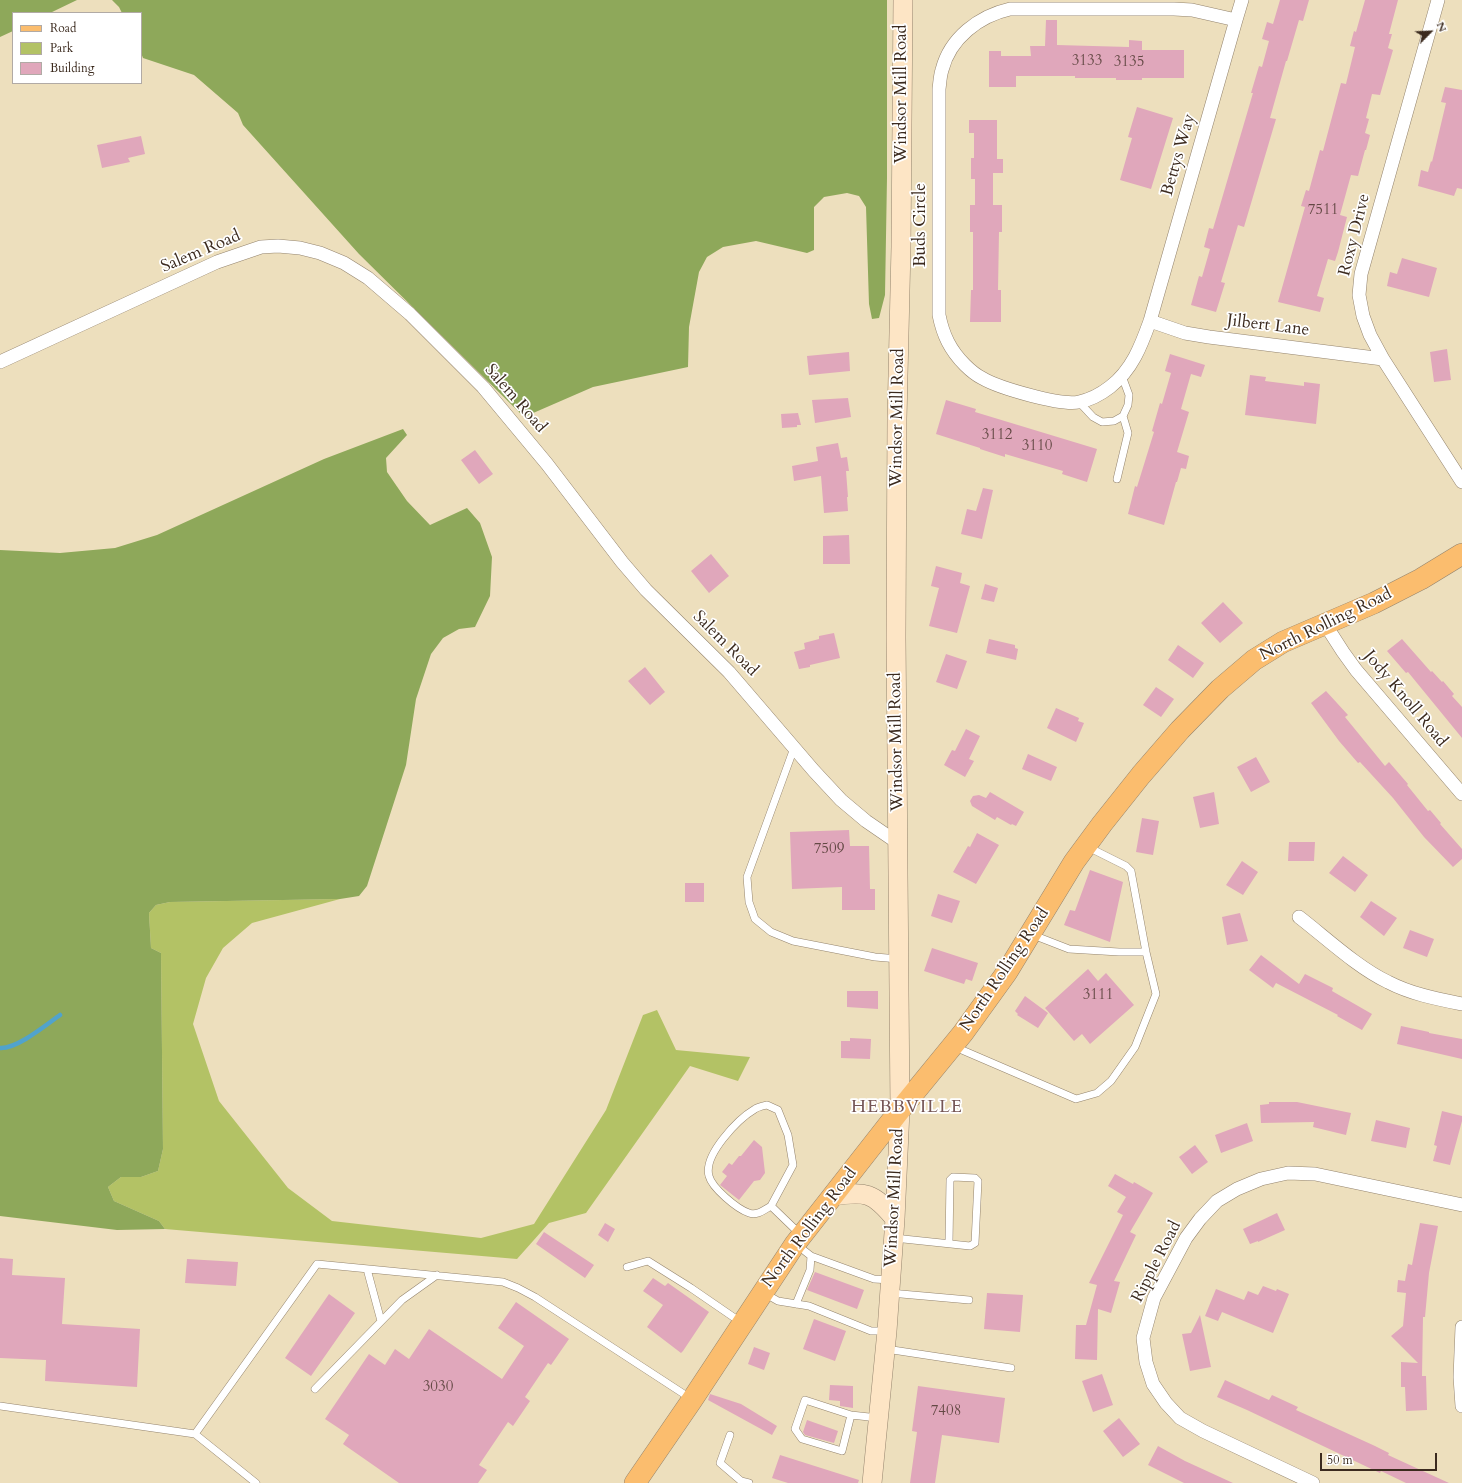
<!DOCTYPE html>
<html>
<head>
<meta charset="utf-8">
<style>
  body { margin:0 }
  #map { position:relative; width:1462px; height:1483px; overflow:hidden; background:#eddfbd; font-family:Cardo,serif }
  canvas { display:block }
  .legend { position:absolute; left:12px; top:12px; width:130px; height:72px; box-sizing:border-box; background:#fff; border:1px solid #b1aaa5; margin:0; padding:5px 7px; list-style:none; font-size:12px; color:#3b2a1e }
  .legend li { display:flex; align-items:center; gap:8px; height:20px }
  .legend b { width:20px; border:1px solid #b1aaa5 }
  .north { position:absolute; left:1410px; top:12px; width:40px; height:40px; -webkit-text-stroke:3px #fff; paint-order:stroke; rotate:66deg; font-size:11px; font-weight:700; line-height:16px; text-align:center; color:#3b2a1e }
  .north::after { content:''; display:block; margin:auto; width:14px; height:18px; background:#3b2a1e; clip-path:polygon(50% 0,100% 100%,50% 72%,0 100%) }
  .scale { position:absolute; left:1320px; top:1453px; width:117px; height:18px; box-sizing:border-box; border:2px solid #3b2a1e; border-top:0; padding-left:5px; font-size:12px; line-height:14px; white-space:nowrap; color:#3b2a1e; -webkit-text-stroke:3px #fff; paint-order:stroke }
</style>
</head>
<body>
<div id="map">
<canvas width="1462" height="1483"></canvas>
<ul class="legend">
<li><b style="height:5px;background:#fbbd6e"></b>Road</li>
<li><b style="height:11px;background:#b3c265"></b>Park</li>
<li><b style="height:11px;background:#e0a7bb"></b>Building</li>
</ul>
<div class="north">N</div>
<div class="scale">50 m</div>
</div>
<script>
const context = document.querySelector('canvas').getContext('2d');
context.lineJoin = 'round';
function fillPath(path, color) { context.fillStyle = color; context.fill(path, 'evenodd'); }
function stroke(path, color, width, dash) { context.strokeStyle = color; context.lineWidth = width; context.lineCap = dash ? 'butt' : 'round'; context.setLineDash(dash || []); context.stroke(path); }
function write(font, color, halo, rows, align = 'center') {
  context.font = font + ' Cardo,serif'; context.lineWidth = 3.5; context.setLineDash([]); context.textBaseline = 'middle'; context.strokeStyle = halo; context.fillStyle = color; for (const [text, x, y, turn = 0] of rows) {
    context.save(); context.translate(x, y); context.rotate((+turn || 0) * Math.PI / 180); context.textAlign = isNaN(turn) ? turn : align; if (halo) context.strokeText(text, 0, 0); context.fillText(text, 0, 0); context.restore();
  }
}
fillPath(new Path2D(`
  M340,899L252,923L223,948L206,978L193,1024L219,1101L288,1188L332,1221L481,1238L534,1224L606,1110L643,1015L657,1010L676,1050L750,1057L738,1081L690,1066L586,1213L549,1223L517,1259L165,1229L159,1221L114,1201L108,1187L121,1177H141L158,1171L163,1149L161,953L151,948L149,913L156,905L170,902Z`), '#b3c265');
fillPath(new Path2D(`
  M0,0H77L50,13H13V31L0,37Z
  M112,0H887V178L885,295L879,318L872,319L869,304L866,207L859,196L847,193L824,197L814,207V250L807,253L756,241L723,247L707,257L699,272L689,327L688,367L593,387L524,417L359,254L243,125L238,113L194,75L143,58L141,53V13H122L119,7Z
  M403,429L407,435L386,458L387,472L407,501L430,525L467,508L480,523L492,557L490,596L475,627L459,629L443,638L431,654L416,699L406,765L367,886L359,896L340,899L170,902L156,905L149,913L151,948L161,953L163,1149L158,1171L141,1177H121L108,1187L114,1201L159,1221L165,1229L117,1230L0,1216V550L60,553L115,548L157,535L324,459Z`), '#8ea85a');
stroke(new Path2D(`
  M0,1048C17,1049 46,1025 60,1015`), '#51a3cc', 4.5);
fillPath(new Path2D(`
  M1280,0H1309L1303,21L1299,20L1287,61H1286L1270,118L1276,119L1244,227L1238,225L1221,282L1225,283L1216,312L1191,305L1199,276L1202,277L1210,249L1204,247L1209,228L1213,229L1253,93H1251L1259,66L1262,67L1269,41L1262,39L1267,22L1273,24Z
  M1365,0H1398L1389,34H1392L1388,48L1393,50L1380,95L1372,94L1366,118L1369,119L1365,133L1370,135L1366,150H1365L1358,176L1351,175L1340,215L1347,217L1338,252L1335,261L1328,259L1317,296L1324,298L1320,312L1278,302L1305,207L1301,206L1306,190L1309,191L1320,150L1323,151L1341,83L1346,84L1355,47L1350,46L1354,31L1356,32Z
  M1046,20H1057V45L1129,47V40L1142,41V50H1184V78H1142V80H1116V78H1075V76H1016V87H989V51H1001V56H1031L1030,46H1045Z
  M1445,87L1462,90V189L1457,188L1454,196L1418,186L1421,170L1428,172L1431,161L1432,162L1446,103L1441,102Z
  M1137,107L1173,118L1151,189L1120,180L1132,138L1128,137Z
  M969,120H997V159H1003V173H993V205H1002V232H999L998,290H1001V322H970L971,290H973V232H970V205H975V179H971V158H974V133H969Z
  M141,136L145,154L128,158L130,162L102,168L97,145Z
  M1402,258L1437,268L1429,297L1387,286L1390,272L1397,274Z
  M1447,349L1451,380L1434,382L1430,352Z
  M849,352L850,371L809,375L807,356Z
  M1170,354L1205,365L1201,377L1191,374L1181,409L1189,412L1177,452L1189,456L1186,469L1181,468L1177,482H1176L1164,525L1128,514L1135,486L1137,487L1154,432L1152,431L1160,403L1162,404L1171,373L1165,371Z
  M1250,375L1266,377L1265,381L1304,386V382L1320,384L1316,424L1245,415Z
  M848,398L851,417L815,423L812,400Z
  M946,400L976,409L975,412L1097,449L1087,482L1062,474L1063,471L1005,454V457L980,449V448L936,434Z
  M798,413L801,425H797V427L782,428L781,414Z
  M838,443L841,458L847,457L849,471H846L848,497H847L848,511L824,513L821,476L794,481L792,466L818,461L816,447Z
  M475,450L493,474L479,484L461,460Z
  M983,488L993,490L982,539L961,534L967,509L976,511Z
  M849,535L850,564H823V536Z
  M711,554L729,576L709,593L691,571Z
  M936,566L962,573L960,583L970,586L957,633L929,626L939,588L931,586Z
  M985,584L998,588L994,602L981,599Z
  M1223,602L1243,623L1220,643L1201,623Z
  M834,633L840,658L810,665V667L799,669L794,652L805,649L804,643L819,639V636Z
  M989,639L1015,645V648L1018,649L1016,660L986,653Z
  M1402,639L1431,672L1432,671L1442,682L1443,681L1454,694L1452,696L1462,707V738L1408,672L1406,673L1387,651Z
  M1178,645L1204,663L1193,678L1168,660Z
  M946,654L967,661L957,689L936,682Z
  M645,667L665,692L650,705L628,681Z
  M1156,687L1174,699L1161,717L1143,705Z
  M1326,691L1348,715L1345,717L1385,766L1389,762L1408,784L1407,785L1428,811L1430,810L1441,823L1440,824L1462,849V859L1453,867L1424,837L1393,798L1360,762L1358,763L1339,741L1311,703Z
  M1056,708L1079,718L1078,721L1084,723L1076,742L1047,728Z
  M966,729L980,736L969,759L974,761L965,777L944,765L952,750L955,751Z
  M1028,754L1057,767L1051,781L1022,769Z
  M1256,757L1270,782L1251,792L1237,767Z
  M990,792L1024,812L1016,826L1012,824L1011,825L997,817L995,820L972,806L970,801L973,796L979,795L986,798Z
  M1214,792L1219,824L1200,828L1193,797Z
  M1142,818L1159,821L1153,855L1136,852Z
  M849,830L850,846H869L870,889H875V910H842V887L792,889L790,832Z
  M977,833L999,845L976,884L953,872L968,846L970,847Z
  M1289,842H1315L1314,861H1288Z
  M1343,856L1368,875L1355,892L1329,873Z
  M1242,861L1258,872L1243,895L1226,885Z
  M1090,870L1123,882L1110,942L1064,925L1070,910L1075,911Z
  M685,883H704V902H685Z
  M938,894L960,901L952,923L931,916Z
  M1371,901L1397,918L1384,936L1360,917Z
  M1240,913L1248,941L1227,945L1222,917Z
  M1410,930L1434,939L1427,957L1403,948Z
  M932,948L978,963L972,981L966,979L964,984L924,971Z
  M1261,955L1299,984L1305,974L1333,988L1332,991L1372,1014L1362,1030L1337,1016L1338,1015L1276,983L1273,988L1249,970Z
  M1088,969L1098,981L1106,973L1134,1005L1090,1044L1082,1034L1074,1041L1045,1008Z
  M847,991H878V1009L847,1007Z
  M1025,996L1048,1013L1038,1028L1017,1015L1018,1014L1015,1011Z
  M1401,1026L1429,1032V1033L1462,1039V1059L1397,1044Z
  M850,1038L871,1039L870,1059L841,1058V1041H850Z
  M1269,1102H1297L1351,1113L1346,1135L1313,1127L1314,1122L1261,1123L1260,1105L1269,1104Z
  M1442,1111L1462,1116V1121L1450,1165L1433,1161L1437,1146L1434,1145Z
  M1376,1120L1410,1128L1406,1148L1371,1141Z
  M1247,1123L1253,1141L1221,1153L1215,1135Z
  M754,1140L762,1147L765,1173L760,1180L754,1181L739,1200L720,1185L727,1176L722,1172L729,1163L732,1165L739,1156H741Z
  M1195,1145L1208,1162L1192,1174L1179,1157Z
  M1115,1174L1133,1184L1134,1182L1153,1193L1130,1232L1136,1235L1114,1281L1120,1282L1111,1313L1098,1309L1097,1360L1075,1359L1076,1325H1086L1097,1285L1089,1283L1123,1215L1117,1212L1126,1197L1108,1186Z
  M1277,1213L1285,1230L1258,1242V1241L1250,1244L1243,1229Z
  M605,1223L615,1229L608,1242L598,1235Z
  M1420,1223L1438,1226L1429,1273L1425,1317H1423L1422,1376H1426L1427,1410L1406,1411L1405,1387H1401V1362L1418,1363L1391,1336L1403,1326L1406,1293L1397,1292L1398,1280L1405,1281L1408,1264L1412,1265Z
  M544,1232L594,1265L585,1278L536,1244Z
  M0,1258L13,1259L12,1275L65,1278L62,1324L140,1329L137,1387L45,1381L46,1360L0,1358Z
  M187,1259L238,1262L236,1286L185,1283Z
  M815,1272L864,1290L857,1309L807,1290Z
  M653,1278L665,1286L668,1283L709,1312L683,1351L681,1353L647,1327L663,1305L643,1291Z
  M1263,1286L1276,1291L1277,1289L1289,1294L1273,1333L1222,1312L1218,1321L1205,1316L1216,1289L1244,1300L1248,1291L1258,1295Z
  M987,1293L1023,1295L1020,1332L984,1329Z
  M329,1294L355,1313L311,1376L285,1358Z
  M516,1302L569,1339L551,1365L548,1363L525,1397L530,1401L513,1426L508,1422L479,1465L487,1470L478,1483H399L343,1444L349,1435L325,1419L369,1354L385,1365L395,1349L409,1359L429,1329L502,1379L524,1346L498,1328Z
  M1200,1315L1211,1367L1190,1371L1182,1334L1191,1333Z
  M814,1319L846,1331L835,1361L803,1349Z
  M754,1347L770,1353L764,1370L748,1364Z
  M1102,1374L1113,1405L1093,1412L1082,1381Z
  M1225,1380L1269,1400L1272,1395L1298,1407L1296,1410L1375,1446L1389,1453L1388,1455L1449,1483H1406L1381,1471L1380,1473L1247,1410L1217,1397Z
  M830,1385L853,1386V1408L840,1406V1401L829,1400Z
  M918,1386L1005,1398L999,1443L942,1435L935,1483H910L917,1432L912,1431Z
  M710,1394L741,1404L777,1426L772,1435L708,1400Z
  M1119,1418L1140,1444L1123,1457L1103,1431Z
  M807,1420L838,1431L834,1443L805,1435L803,1432Z
  M1158,1446L1185,1461L1233,1483H1184L1148,1465Z
  M780,1455L859,1480L858,1483H788L772,1478Z`), '#e0a7bb');
const service = new Path2D(`
  M1079,402L1093,417L1102,422L1114,421L1123,416L1128,405L1129,395L1122,376
  M1117,479L1128,433L1123,416
  M794,748L747,877L749,902L755,919L771,932L793,941L875,957L899,959
  M1088,847L1126,866L1131,871L1146,952
  M955,1047L1076,1099L1097,1093L1111,1081L1135,1047L1156,994L1146,952H1119L1069,949L1033,935
  M771,1206C764,1210 757,1216 749,1213C737,1209 712,1188 709,1176C703,1155 738,1119 755,1109C758,1107 763,1106 767,1105L778,1110L788,1135L793,1165L771,1206L800,1234
  M894,1238L970,1246L975,1243L978,1181L975,1178L953,1177L950,1180L949,1243
  M797,1245L811,1256L874,1279L891,1280
  M627,1267L648,1261L691,1288L742,1323
  M367,1269L381,1321
  M764,1293L778,1301L809,1306L871,1331H886
  M890,1293L969,1300
  M796,1304L810,1270L811,1256
  M886,1349L1011,1368
  M315,1389L402,1300L437,1275
  M0,1406L195,1434L256,1483
  M851,1415L842,1451L802,1439L795,1429L805,1400L851,1415L878,1418
  M195,1434L317,1264L503,1282L518,1288L535,1297L690,1398
  M730,1435L720,1463L741,1481L749,1483`);
const minor = new Path2D(`
  M1438,0L1361,274L1359,295L1363,316L1370,335L1383,359L1462,482
  M1236,20L1192,10L1174,9H1010C979,16 950,38 942,70C940,76 940,82 939,89V315C943,335 950,350 965,365C970,370 976,375 982,378C999,388 1061,406 1079,402C1089,400 1101,394 1110,387C1132,370 1141,346 1150,321L1236,20L1242,0
  M1150,321L1185,333L1209,337L1383,359
  M0,362L217,262L261,247L278,246L300,248L320,253L344,263L368,278L410,314L483,387L547,464L622,562L646,590L729,672L814,771L841,800L866,821L898,843
  M1325,624L1343,652L1356,670L1462,794
  M1299,917C1325,937 1358,968 1388,982C1411,994 1437,999 1462,1004
  M1462,1327L1460,1377L1462,1406
  M1313,1483L1203,1431L1180,1418L1166,1403L1153,1384L1146,1362L1143,1338L1154,1298L1186,1238L1200,1219L1217,1201L1237,1189L1261,1179L1288,1173L1315,1174L1462,1205`);
const secondary = new Path2D(`
  M832,1196C866,1191 873,1192 895,1219
  M872,1483L887,1331L895,1219L900,1110L896,637L897,419L901,247L903,0`);
const primary = new Path2D(`
  M635,1483L692,1400L795,1244L900,1110L963,1033L1007,972L1074,862L1102,824L1141,775L1180,730L1220,689L1254,660L1283,642L1374,603L1421,579L1462,554`);
stroke(service, '#94846e', 8);
stroke(minor, '#94846e', 14);
stroke(secondary, '#94846e', 20);
stroke(primary, '#94846e', 22);
stroke(service, '#fff', 7);
stroke(minor, '#fff', 13);
stroke(secondary, '#fde5c5', 19);
stroke(primary, '#fbbd6e', 21);
write('15px', '#644945', null, [
  ["3133",1087,62],
  ["3135",1129,63],
  ["7511",1323,211],
  ["3112",997,436],
  ["3110",1037,447],
  ["7509",829,850],
  ["3111",1098,996],
  ["3030",438,1388],
  ["7408",946,1412]
]);
write('17px', '#3b2a1e', '#fff', [
  ["Windsor Mill Road",902,94,-90],
  ["Bettys Way",1179,155,-74],
  ["Buds Circle",921,225,-90],
  ["Roxy Drive",1355,235,-76],
  ["Salem Road",201,252,-23],
  ["Jilbert Lane",1268,326,7],
  ["Salem Road",515,399,49],
  ["Windsor Mill Road",898,418,-89],
  ["North Rolling Road",1326,625,-26],
  ["Salem Road",725,644,45],
  ["Jody Knoll Road",1405,699,50],
  ["Windsor Mill Road",897,742,-91],
  ["North Rolling Road",1005,970,-56],
  ["Windsor Mill Road",895,1198,-87],
  ["North Rolling Road",810,1228,-53],
  ["Ripple Road",1157,1262,-63]
]);
context.letterSpacing = '1px';
write('18px', '#755655', '#fff', [
  ["HEBBVILLE",907,1108]
]);
context.letterSpacing = '0px';
</script>
</body>
</html>
